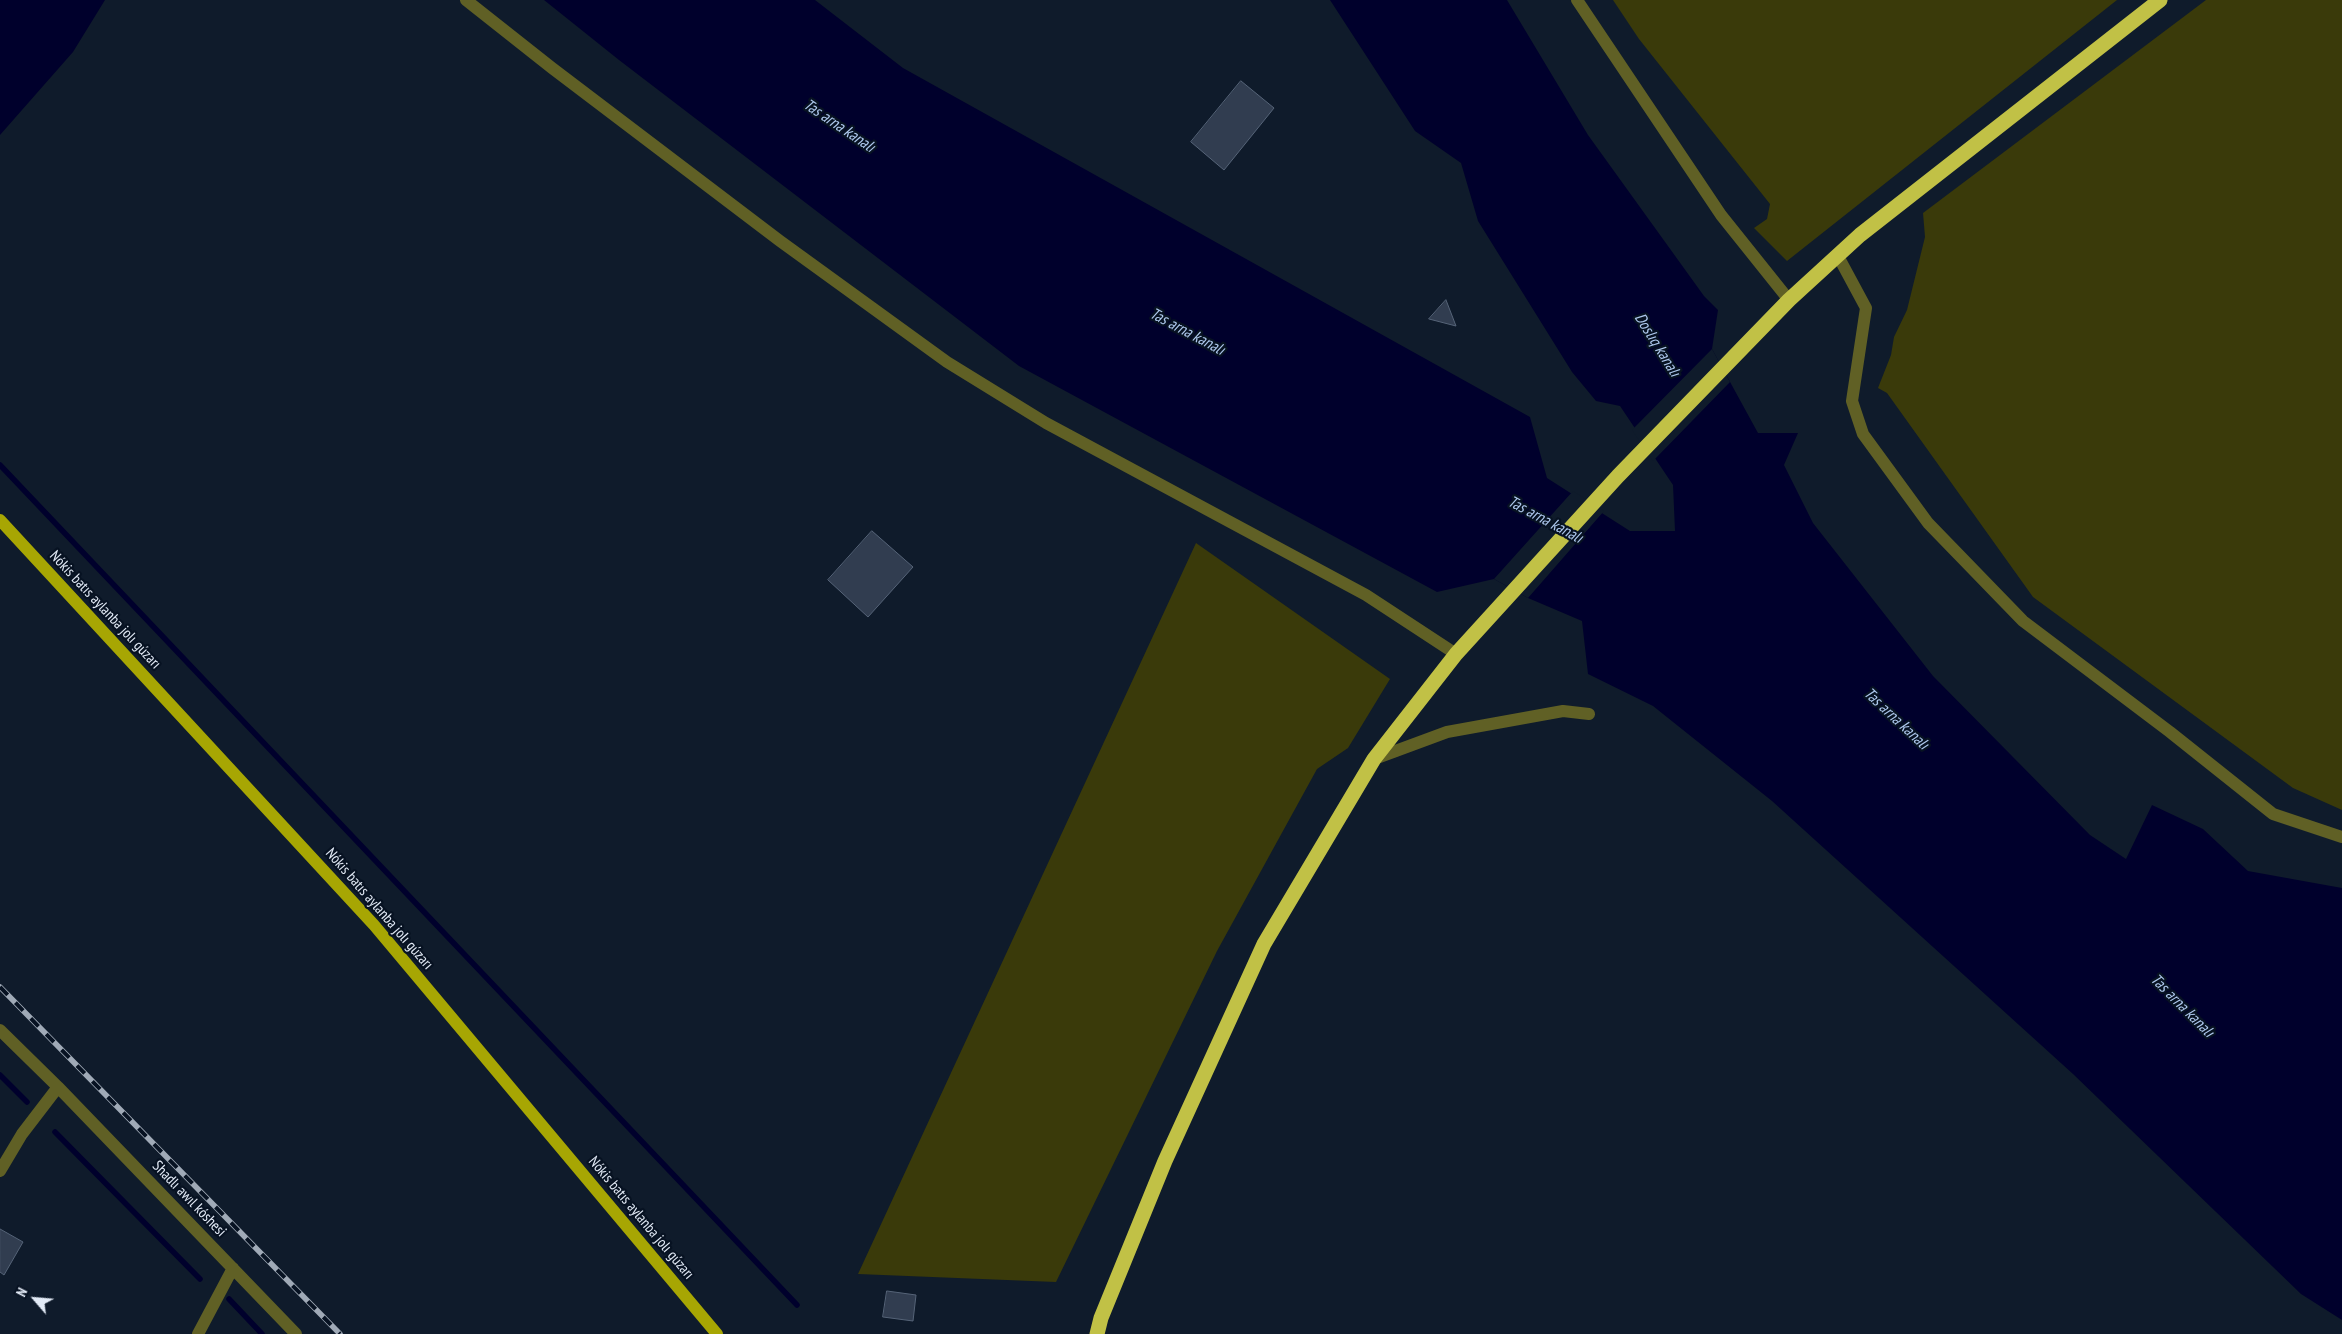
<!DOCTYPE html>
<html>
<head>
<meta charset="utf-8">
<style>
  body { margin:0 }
  #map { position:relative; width:2342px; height:1334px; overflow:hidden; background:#0f1b2b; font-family:"PT Sans Narrow",sans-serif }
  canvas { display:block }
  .north { position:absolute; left:10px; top:1274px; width:50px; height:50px; -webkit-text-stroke:4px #071222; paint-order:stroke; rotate:297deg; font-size:14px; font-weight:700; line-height:20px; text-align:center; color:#e2eaf6 }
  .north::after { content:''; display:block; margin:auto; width:18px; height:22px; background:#e2eaf6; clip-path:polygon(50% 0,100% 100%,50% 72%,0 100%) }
</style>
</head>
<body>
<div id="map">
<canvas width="2342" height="1334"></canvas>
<div class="north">N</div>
</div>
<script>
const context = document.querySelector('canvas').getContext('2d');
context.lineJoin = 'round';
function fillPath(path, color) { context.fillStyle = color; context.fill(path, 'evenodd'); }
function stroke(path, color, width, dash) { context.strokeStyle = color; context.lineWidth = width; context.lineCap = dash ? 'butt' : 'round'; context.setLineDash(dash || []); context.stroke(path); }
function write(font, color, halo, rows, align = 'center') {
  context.font = font + ' "PT Sans Narrow",sans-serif'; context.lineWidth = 4.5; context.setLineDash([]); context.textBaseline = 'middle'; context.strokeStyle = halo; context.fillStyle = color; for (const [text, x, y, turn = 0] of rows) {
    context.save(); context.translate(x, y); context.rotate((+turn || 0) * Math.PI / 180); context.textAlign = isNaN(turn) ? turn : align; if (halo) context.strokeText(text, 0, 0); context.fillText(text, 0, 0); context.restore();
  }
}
fillPath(new Path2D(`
  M1613,0H2117L1787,261L1754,228L1767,219L1770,204L1639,39Z
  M2206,0H2342V810L2293,788L2033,597L1887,393L1878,388L1891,355L1894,337L1907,310L1925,237L1923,213Z
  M1196,543L1390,679L1348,748L1317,769L1217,951L1056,1282L858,1274Z`), '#3a3a0a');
fillPath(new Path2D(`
  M0,0H105L73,52L0,135Z
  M544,0H815L903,68L1530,417L1547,478L1630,531H1675L1673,485L1620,406L1596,401L1572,372L1478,221L1461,163L1415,131L1330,0H1507L1588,135L1704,296L1718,310L1712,349L1758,433H1798L1784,465L1813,523L1933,676L2090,835L2126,859L2152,805L2203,829L2248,871L2342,888V1320L2301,1294L2073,1074L1772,801L1653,706L1588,674L1582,621L1528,598L1494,579L1437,592L1019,366L619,60Z`), '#00002c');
fillPath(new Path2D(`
  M1712,349L1730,382L1653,461L1632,430Z
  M1573,491L1604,511L1528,598L1494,579Z`), '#0f1b2b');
stroke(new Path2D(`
  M0,465L797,1305
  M0,1075L27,1102
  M55,1132L200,1279
  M229,1299L262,1334`), '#00002c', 5.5);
const building = new Path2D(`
  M1241,81L1274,108L1224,170L1191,142Z
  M1446,300L1456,326L1429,319Z
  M872,531L913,567L868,617L828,580Z
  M0,1229L23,1242L4,1275L0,1272Z
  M887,1291L916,1295L913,1321L883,1317Z`);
fillPath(building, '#313d50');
stroke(building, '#566478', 1);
stroke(new Path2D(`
  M466,0L552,68L780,241L947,362L1046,423L1366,595L1456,654
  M1577,0L1721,215L1789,300
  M1838,256L1866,308L1852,401L1863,434L1928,523L2023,621L2170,732L2273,814L2342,837
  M1374,759L1447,732L1563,711L1589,714
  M0,1030L58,1087L296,1334
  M0,1171L22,1134L58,1087
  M198,1334L233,1268`), '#606025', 12);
stroke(new Path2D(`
  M0,520L374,925L717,1334`), '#a7a603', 12);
stroke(new Path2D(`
  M1097,1334L1101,1318L1165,1161L1264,944L1374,759L1456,654L1618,476L1789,300L1860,235L2160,0`), '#c1c146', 15);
const rail = new Path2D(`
  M0,987L340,1334`);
stroke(rail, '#a0aab7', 5.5);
stroke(rail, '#071222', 4, [11]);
write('15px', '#e2eaf6', '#071222', [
  ["Nókis batıs aylanba jolı gúzarı",105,610,47],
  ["Nókis batıs aylanba jolı gúzarı",379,909,49],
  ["Shadlı awıl kóshesi",189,1199,46],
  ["Nókis batıs aylanba jolı gúzarı",641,1218,50]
]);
write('italic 16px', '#aec8ed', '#071222', [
  ["Tas arna kanalı",839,126,34],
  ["Tas arna kanalı",1187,332,28],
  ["Doslıq kanalı",1657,345,58],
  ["Tas arna kanalı",1545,520,28],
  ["Tas arna kanalı",1896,719,43],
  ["Tas arna kanalı",2182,1006,45]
]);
</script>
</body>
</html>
